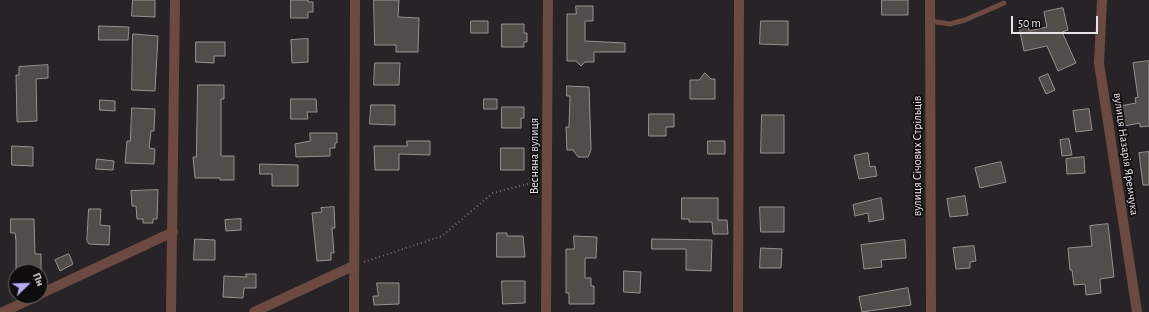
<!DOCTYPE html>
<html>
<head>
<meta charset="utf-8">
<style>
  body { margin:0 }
  #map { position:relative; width:1149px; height:312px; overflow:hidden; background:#272326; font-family:"Alegreya Sans",sans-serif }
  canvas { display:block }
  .north { position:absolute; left:8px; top:264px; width:40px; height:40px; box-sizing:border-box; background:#0f0d0e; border:1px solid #656365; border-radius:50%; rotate:67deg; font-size:11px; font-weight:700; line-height:16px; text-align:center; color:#e7e4e7 }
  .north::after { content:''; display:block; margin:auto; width:14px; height:18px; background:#b6acf8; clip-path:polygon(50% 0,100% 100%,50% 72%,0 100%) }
  .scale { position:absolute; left:1011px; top:16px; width:87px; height:18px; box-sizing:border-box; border:2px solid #e7e4e7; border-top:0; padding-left:5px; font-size:12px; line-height:14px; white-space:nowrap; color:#e7e4e7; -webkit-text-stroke:3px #0f0d0e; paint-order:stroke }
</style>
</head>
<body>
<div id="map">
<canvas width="1149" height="312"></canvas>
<div class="north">Пн</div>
<div class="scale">50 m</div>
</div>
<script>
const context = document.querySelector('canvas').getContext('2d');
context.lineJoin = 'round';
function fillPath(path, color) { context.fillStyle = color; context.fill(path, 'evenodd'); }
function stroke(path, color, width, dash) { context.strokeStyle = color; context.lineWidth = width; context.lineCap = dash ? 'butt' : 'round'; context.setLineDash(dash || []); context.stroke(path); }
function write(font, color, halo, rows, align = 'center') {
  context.font = font + ' "Alegreya Sans",sans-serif'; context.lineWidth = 3.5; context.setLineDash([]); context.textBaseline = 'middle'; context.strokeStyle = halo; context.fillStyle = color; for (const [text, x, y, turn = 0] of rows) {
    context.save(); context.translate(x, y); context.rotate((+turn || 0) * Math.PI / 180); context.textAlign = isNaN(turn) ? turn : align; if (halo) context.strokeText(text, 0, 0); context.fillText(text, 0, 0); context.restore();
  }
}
const building = new Path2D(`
  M133,0H155V17L132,16Z
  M291,0H308V2H313V12H308V18H291Z
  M374,0H399L398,17L419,18L418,52H396V45H375Z
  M882,0H908V15H882Z
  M576,6H593V21H585V41L625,43V52H594V62H585L581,66L576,61H567V14H576Z
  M1063,8L1068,30L1062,32L1076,63L1058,71L1047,46L1024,51L1019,27L1028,25L1029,31L1047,27L1044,12Z
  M471,21H488V33H471Z
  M761,21H788V45L760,44Z
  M502,24H524V33H527V42H524V47H502Z
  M99,26L129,27L128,40H99Z
  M133,34L158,36L155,91L132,90Z
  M308,39V62L292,63L291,40Z
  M196,42H225V56H214V63L196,62Z
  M1149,61V126L1140,127V123L1119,127L1115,107L1136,103L1135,98L1138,97L1133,63Z
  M375,63H400L399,85H374Z
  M48,65V78L36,79L37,121L17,122L16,75H19V67Z
  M705,73L711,79H715V99H690V80H699Z
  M1048,74L1055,90L1046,94L1039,78Z
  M198,85H224V99H221V156H234V180H220V178H195L193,157H196Z
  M567,86L589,87L591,150L588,157H578L573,150H567L566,127H569L570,96H567Z
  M291,99H316L317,112H307L308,119H291Z
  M484,99H497V109H484Z
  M100,100L115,101V111L100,110Z
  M371,105H395V125L370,124Z
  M502,107H524V118H521V128H502Z
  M132,108L155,109L154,131H151L149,148L155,149L154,164L125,163L127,141H130Z
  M1089,109L1092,130L1076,132L1073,111Z
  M649,114H674V127H666V136H649Z
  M762,115H784V153H761Z
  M310,133H337V143H335V148H330V156L296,157L295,144L310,141Z
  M1069,139L1072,155L1062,156L1060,140Z
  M407,141H430V155L399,154V170H375L374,146H407Z
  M708,141H725V154H708Z
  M12,146L33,147V166L12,165Z
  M501,148H524V170H501Z
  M1149,152V185H1143L1139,153Z
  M868,153L870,167L875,166L877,176L859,179L854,156Z
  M1084,157L1085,173L1067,174L1066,159Z
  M97,159L114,161L113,170L96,169Z
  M1001,162L1006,182L980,188L975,168Z
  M260,164L298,165V186H272V174H260Z
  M158,190L157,219H153V223H143V219H137L136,206H132L131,191Z
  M965,196L968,215L950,217L947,199Z
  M682,198H718V220H727L728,234H713L712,222H689V219H682Z
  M881,198L884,219L869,222L868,213L855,216L853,205Z
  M334,207L335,228H332L334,253H331V260L317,261L312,213L322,212L321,208Z
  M760,207H784V232H761Z
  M89,209H101L100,225L110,226L109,245L89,244L87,241Z
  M11,219H34L35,254H41V272H16V241L15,233H11Z
  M241,219V230L226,231L225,220Z
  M1108,224L1114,277L1100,279L1101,293L1086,295L1085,284L1074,285L1072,270H1070L1068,248L1092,246L1090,226Z
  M497,233H507V236H523L525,257H497Z
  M574,236L597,237L596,258H585V278H591V286H594V304H569V293H566V249H574Z
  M195,239L215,240V260H194Z
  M652,239L712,240L711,271L686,270V249H652Z
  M905,240L906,258L881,260L882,267L864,269L861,245Z
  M974,246L976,261L970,262V268L956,269L953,248Z
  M761,248L782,249L781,268H760Z
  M69,254L73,264L60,271L55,260Z
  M624,271L641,272L640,293L624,292Z
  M246,274H256V288H244L243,298L223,297L224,276L246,277Z
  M502,281H525V303L503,304Z
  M377,283H399V304L374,305L373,296H378Z
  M908,288L911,305L862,312L859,297Z`);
fillPath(building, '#524c4b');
stroke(building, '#989190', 1);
stroke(new Path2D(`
  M364,262L442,236L493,193L536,182`), '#747073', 2, [1, 3]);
stroke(new Path2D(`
  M930,21L950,24L965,20L1004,3`), '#6c4a42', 5);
stroke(new Path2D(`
  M930,0L931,312
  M1102,0L1099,63L1137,312
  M40,294L173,232
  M3,312L37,296
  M171,312L175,0
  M254,312L353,266
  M354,312L355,0
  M546,312L548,0
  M738,312L739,0`), '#6c4a42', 10);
write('12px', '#e7e4e7', '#0f0d0e', [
  ["вулиця Назарія Яремчука",1126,154,82],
  ["Весняна вулиця",534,156,-90],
  ["вулиця Січових Стрільців",917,156,-90]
]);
</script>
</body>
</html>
